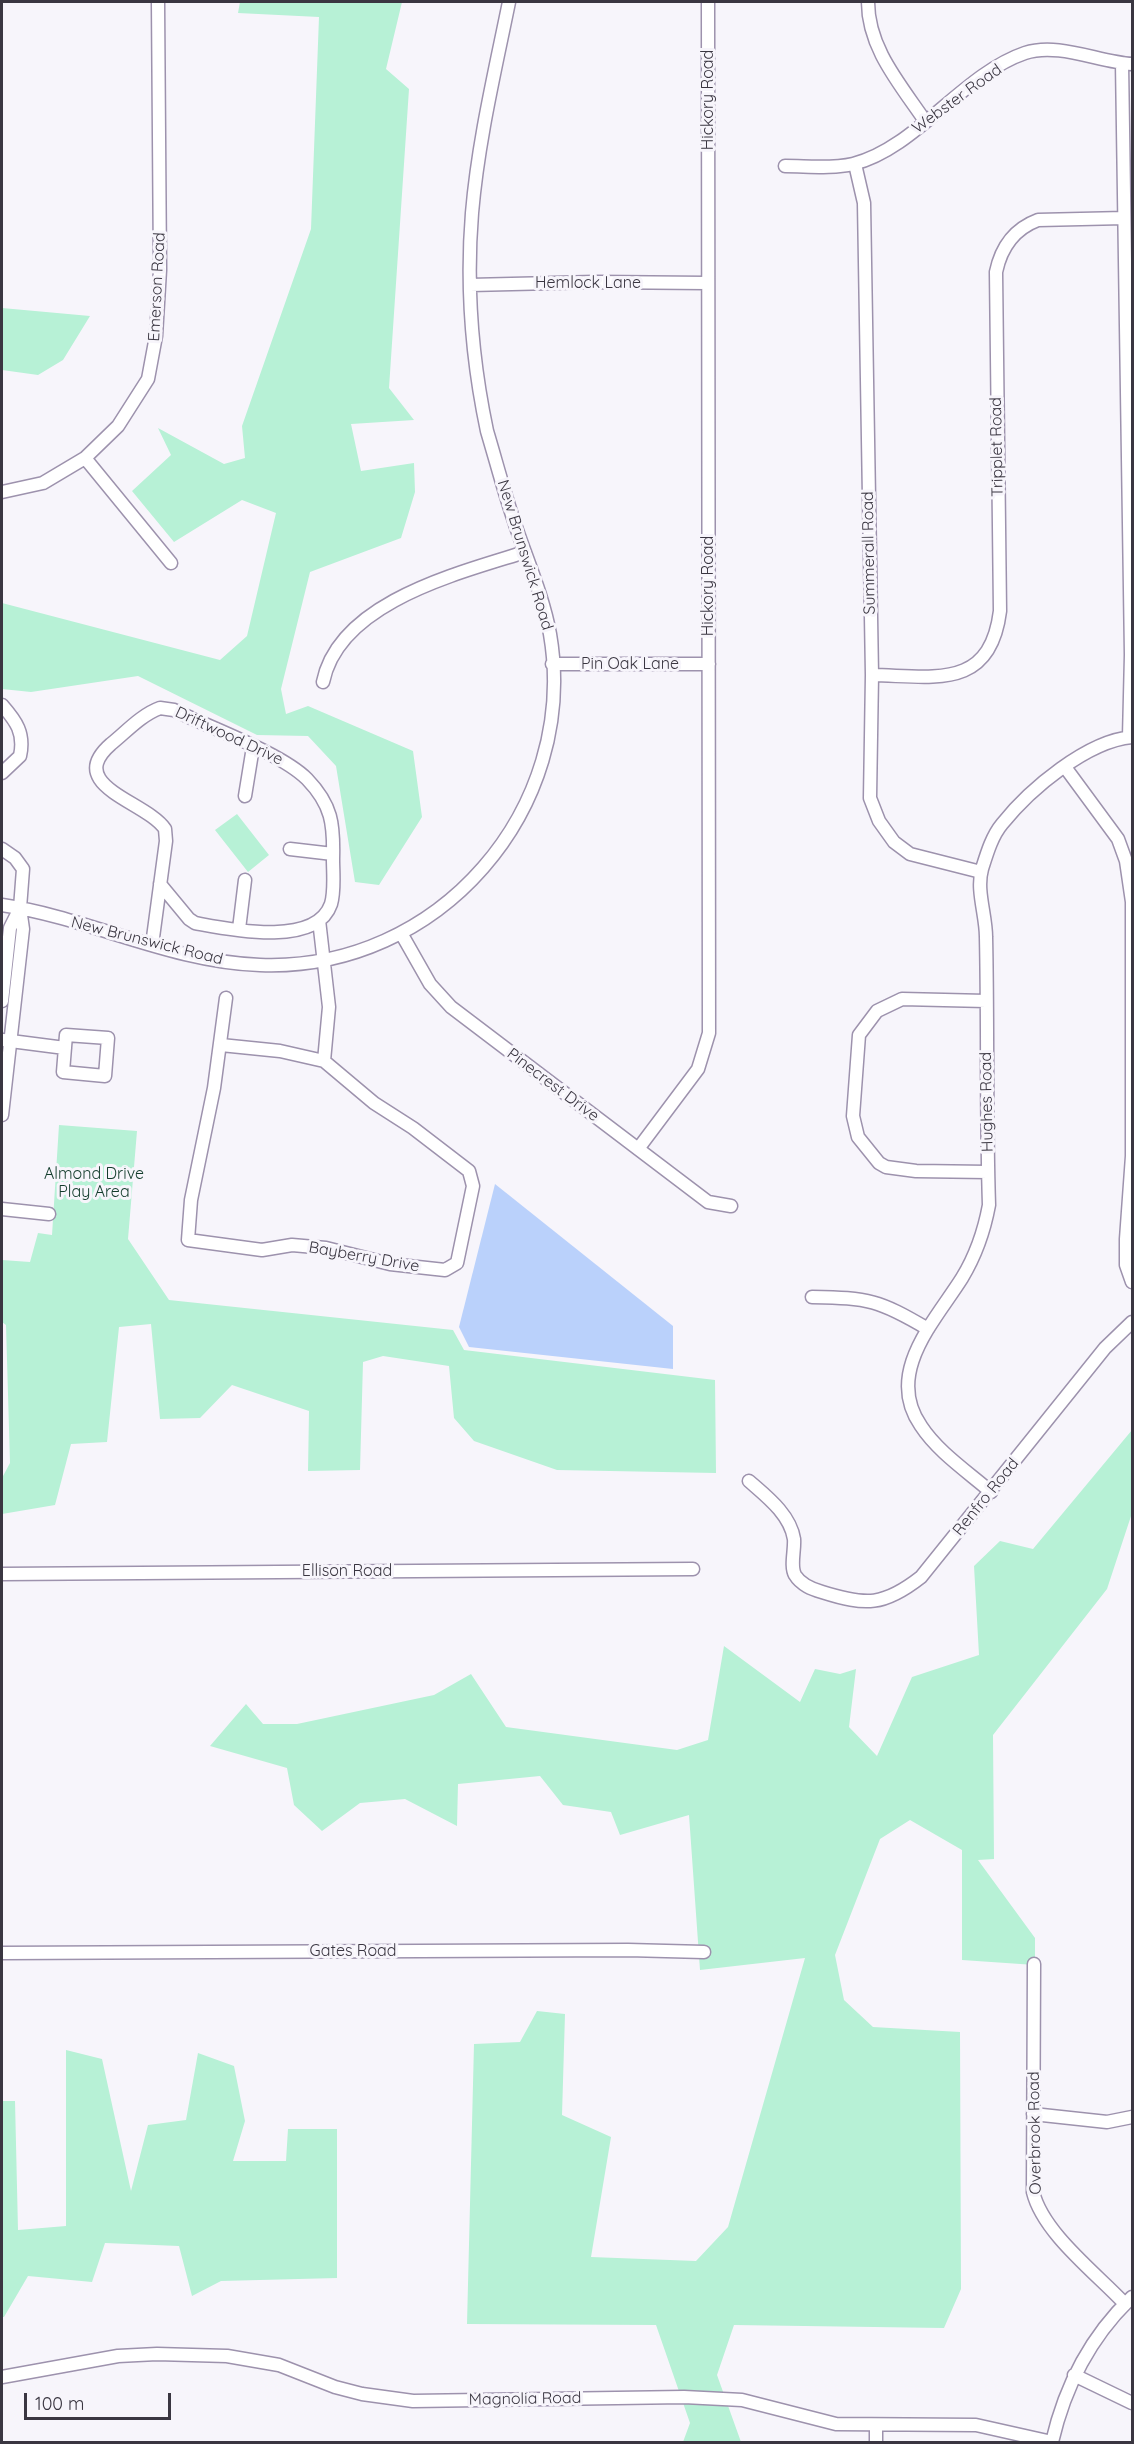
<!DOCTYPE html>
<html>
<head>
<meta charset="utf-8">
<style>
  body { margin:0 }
  #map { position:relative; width:1134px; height:2444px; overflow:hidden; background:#f7f5fb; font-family:Quicksand,sans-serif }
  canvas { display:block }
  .frame { position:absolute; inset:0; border:3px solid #3a3641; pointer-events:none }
  .scale { position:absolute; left:24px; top:2393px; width:147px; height:27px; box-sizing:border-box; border:3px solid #3a3641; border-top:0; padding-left:8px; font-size:18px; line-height:21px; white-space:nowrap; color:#3a3641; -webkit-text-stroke:4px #f7f5fb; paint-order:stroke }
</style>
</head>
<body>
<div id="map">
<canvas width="1134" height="2444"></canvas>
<div class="frame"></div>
<div class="scale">100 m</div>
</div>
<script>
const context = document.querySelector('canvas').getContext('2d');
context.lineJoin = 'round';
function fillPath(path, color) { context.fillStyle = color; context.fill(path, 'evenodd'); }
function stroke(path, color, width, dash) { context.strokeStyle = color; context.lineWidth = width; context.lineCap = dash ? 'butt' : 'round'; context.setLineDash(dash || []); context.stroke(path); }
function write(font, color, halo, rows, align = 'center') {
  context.font = font + ' Quicksand,sans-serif'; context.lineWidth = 6; context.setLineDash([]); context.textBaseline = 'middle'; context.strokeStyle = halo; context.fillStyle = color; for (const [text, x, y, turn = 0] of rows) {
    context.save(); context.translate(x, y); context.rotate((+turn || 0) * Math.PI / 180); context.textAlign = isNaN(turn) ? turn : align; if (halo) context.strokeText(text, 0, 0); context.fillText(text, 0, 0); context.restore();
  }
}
fillPath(new Path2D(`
  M240,2H402L386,69L409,89L389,388L414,420L351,424L361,471L414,463L415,492L401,538L310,572L281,689L286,714L308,706L413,751L422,817L379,885L355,882L336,766L308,736L257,735L138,676L31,692L2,689V603L220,660L247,636L276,513L242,500L174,542L132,491L171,455L158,428L224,464L245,458L242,426L311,229L319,17L238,13Z
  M2,308L90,316L63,360L38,375L2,370Z
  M237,814L269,855L248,872L215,830Z
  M59,1125L137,1131L128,1239L169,1300L453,1330L464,1350L715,1380L716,1473L557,1470L474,1441L454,1418L449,1366L383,1356L363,1362L360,1470L308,1471L309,1411L232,1385L200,1418L160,1419L151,1324L119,1327L107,1442L71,1444L55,1505L2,1514V1478L10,1463L6,1325L2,1322V1260L30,1262L38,1233L52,1235Z
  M1132,1430V1513L1107,1589L993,1735L994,1859L978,1860L1035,1938V1965L962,1960V1850L910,1820L880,1839L835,1955L844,2000L873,2027L960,2032L961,2289L944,2328L734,2325L717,2375L741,2442H683L690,2423L656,2325L467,2324L474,2044L520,2042L537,2011L565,2014L562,2115L611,2137L591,2257L696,2261L728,2227L805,1958L700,1970L689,1815L620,1835L611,1812L563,1805L540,1776L458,1784L457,1826L405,1799L360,1803L322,1831L294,1805L287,1768L210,1746L246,1704L263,1724H297L434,1695L471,1674L506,1727L677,1750L708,1740L724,1646L800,1702L815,1669L840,1674L856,1669L849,1727L877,1756L912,1677L979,1655L974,1566L1000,1541L1033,1549Z
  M66,2050L102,2059L131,2191L148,2125L186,2120L198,2053L234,2066L245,2121L233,2161H286L288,2129H337V2278L221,2281L192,2296L179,2246L105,2243L92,2282L28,2276L4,2317H2V2101H15L18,2230L66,2226Z`), '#b7f1d6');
fillPath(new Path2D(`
  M495,1184L673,1326V1369L469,1347L459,1327Z`), '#bad1fb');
const minor = new Path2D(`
  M868,2C868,48 900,84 925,121
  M1122,63L1131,655L1129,737
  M855,164L864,203L872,675L870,798L879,821L894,842L910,854L981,872
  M785,166C807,166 832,169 853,164C915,149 963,74 1025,53C1058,42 1099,62 1132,64
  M470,285L595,282L707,283
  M85,458L171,563
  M2,492L43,483L85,458L118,426L148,379L156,336L160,270L158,2
  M552,664H709
  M872,675C933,676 990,691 1000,611L996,272C1001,248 1014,229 1038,220L1124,218
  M323,682C339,602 459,573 525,552
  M2,705C16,721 25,733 20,756L2,773
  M1065,767L1118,839L1126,861L1132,902V1156L1126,1239V1265L1132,1282
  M245,796L253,747
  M2,849L15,858L23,869L20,908L23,929L2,1115
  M290,849L333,854
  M2,905C89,918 171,962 260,965C438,972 580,809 550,634C543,595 526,558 514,521C504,492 496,461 487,431C472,360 466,286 472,213C478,142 495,71 509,2
  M319,920L329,1007L324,1061
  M239,929L245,880
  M401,933L430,984L451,1007L708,1202L731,1206
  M152,945L166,841L165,829C146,801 63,786 111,744C126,732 141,715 160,708L174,710C210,728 281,753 307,779C332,805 334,824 333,859C333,873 335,891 331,904C316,948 228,929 195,923L189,919L160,884
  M2,1001L10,928L20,908
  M986,1001L902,999L877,1011L859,1035L853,1116L858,1137L879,1163L886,1167L916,1171L988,1172
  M66,1035L108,1038L105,1076L63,1072Z
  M3,1040L65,1048
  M221,1045L280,1051L324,1061L374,1103L413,1128L469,1171L473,1186L457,1263L445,1270L390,1264L326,1248L292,1245L262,1250L188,1240L191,1200L214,1088L226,998
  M638,1149L698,1069L709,1033L708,2
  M2,1209L49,1214
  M812,1297C869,1298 879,1300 928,1329
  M749,1481C766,1496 790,1514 794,1539C795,1550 790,1566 795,1575C801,1585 812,1589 822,1592C866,1606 884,1606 921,1577L1105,1348L1132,1322
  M991,1492C968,1472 938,1452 921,1426C884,1373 935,1321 962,1278C976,1255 984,1232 989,1205C986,1116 988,1026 986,937C986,915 976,890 982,869C987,853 992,836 1002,824C1030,789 1087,741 1132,737
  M2,1574L693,1569
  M2,1953L628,1950L704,1952
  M1034,1964L1033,2192C1043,2233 1096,2273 1125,2304
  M1033,2114L1107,2122L1132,2117
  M1074,2375L1132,2403
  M2,2377L118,2356L157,2354L227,2356L279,2365L335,2387L362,2394L413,2401L684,2397L742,2400L836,2424L976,2425L1052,2442
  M876,2426V2442
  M1052,2442C1065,2386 1090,2337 1132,2297`);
stroke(minor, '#9d92ad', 15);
stroke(minor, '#fff', 12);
write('16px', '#3a3641', '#f7f5fb', [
  ["Webster Road",957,99,-36],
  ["Hickory Road",708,100,-90],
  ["Hemlock Lane",588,283],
  ["Emerson Road",157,287,-87],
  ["Tripplet Road",997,447,-91],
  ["Summerall Road",869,553,-91],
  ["New Brunswick Road",525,555,73],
  ["Hickory Road",708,586,-90],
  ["Pin Oak Lane",630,664],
  ["Driftwood Drive",229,736,25],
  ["New Brunswick Road",147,941,14],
  ["Pinecrest Drive",553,1085,37],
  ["Hughes Road",987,1102,-91],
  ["Bayberry Drive",364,1257,10],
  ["Renfro Road",986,1497,-51],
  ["Ellison Road",347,1571],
  ["Gates Road",353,1951],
  ["Overbrook Road",1035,2133,-91],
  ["Magnolia Road",525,2399,-1]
]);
write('16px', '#133c2c', '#f7f5fb', [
  ["Almond Drive",94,1174],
  ["Play Area",94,1192]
]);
</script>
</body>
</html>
